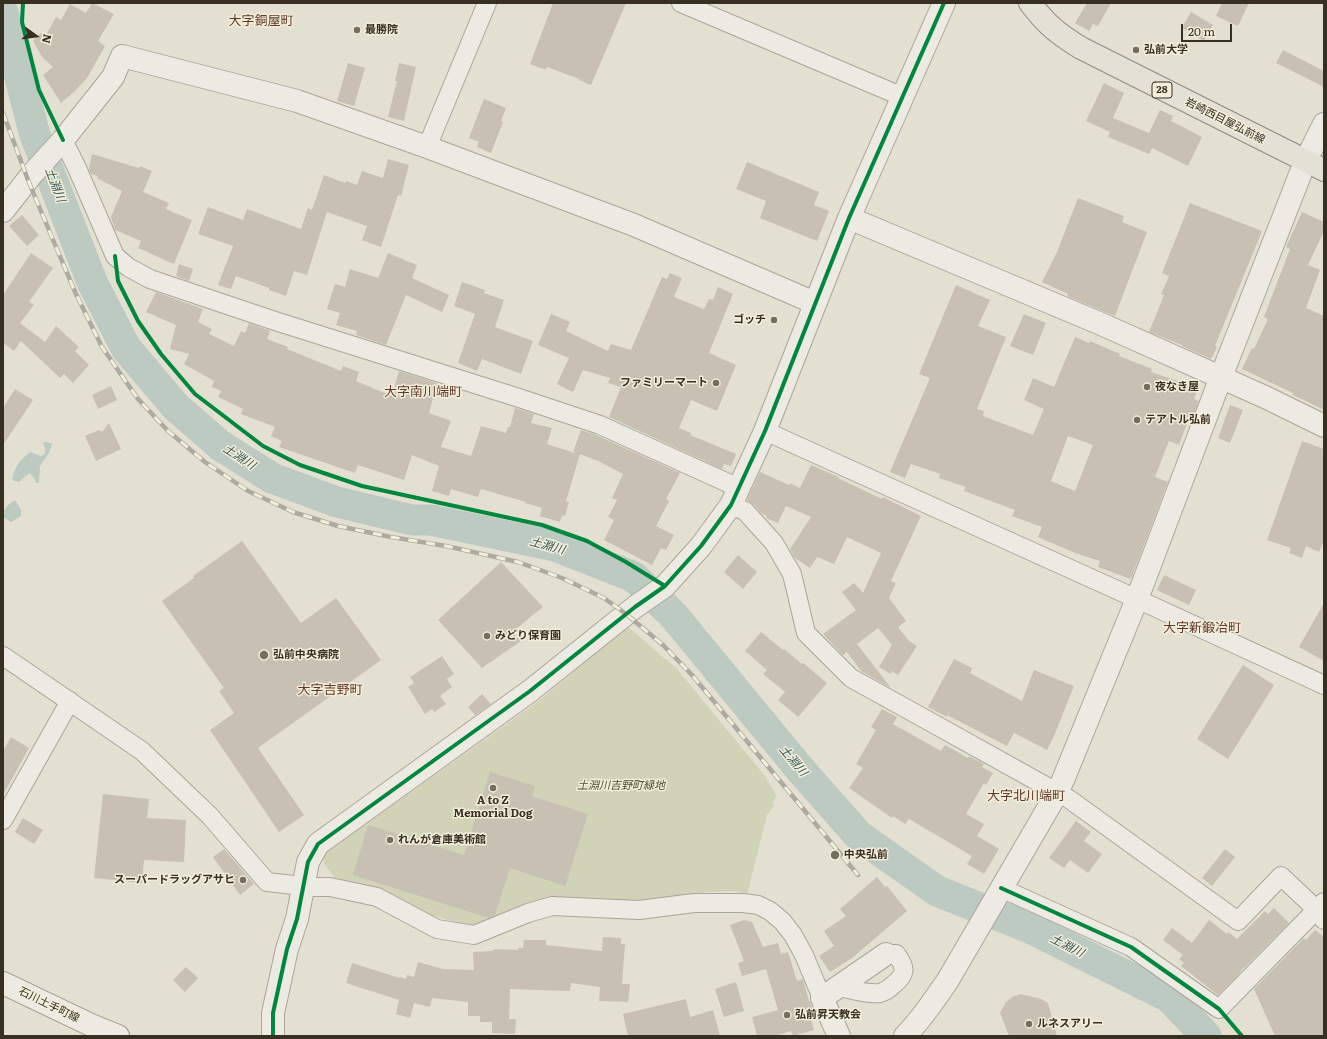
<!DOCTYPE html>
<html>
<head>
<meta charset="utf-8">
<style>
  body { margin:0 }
  #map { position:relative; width:1327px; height:1039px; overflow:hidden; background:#e3e0d2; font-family:Literata,serif }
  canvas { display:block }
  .frame { position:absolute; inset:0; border:4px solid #382f23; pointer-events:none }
  .north { position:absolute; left:16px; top:16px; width:40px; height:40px; -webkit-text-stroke:3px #f2eeda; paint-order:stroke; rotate:104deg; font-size:11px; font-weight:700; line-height:16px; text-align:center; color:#382f23 }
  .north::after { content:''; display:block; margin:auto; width:14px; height:18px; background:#382f23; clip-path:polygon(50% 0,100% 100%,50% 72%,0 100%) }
  .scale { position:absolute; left:1181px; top:24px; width:51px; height:18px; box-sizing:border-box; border:2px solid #382f23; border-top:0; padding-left:5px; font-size:12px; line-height:14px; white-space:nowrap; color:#382f23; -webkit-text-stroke:3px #f2eeda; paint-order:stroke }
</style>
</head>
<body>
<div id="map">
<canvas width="1327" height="1039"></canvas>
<div class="frame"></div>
<div class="north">N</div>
<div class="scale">20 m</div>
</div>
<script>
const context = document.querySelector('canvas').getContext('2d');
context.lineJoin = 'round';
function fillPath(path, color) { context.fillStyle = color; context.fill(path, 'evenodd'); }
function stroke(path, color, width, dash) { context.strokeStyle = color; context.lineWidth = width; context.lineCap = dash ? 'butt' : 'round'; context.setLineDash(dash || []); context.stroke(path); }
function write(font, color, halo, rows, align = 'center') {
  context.font = font + ' Literata,"Noto Sans JP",serif'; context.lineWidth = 3; context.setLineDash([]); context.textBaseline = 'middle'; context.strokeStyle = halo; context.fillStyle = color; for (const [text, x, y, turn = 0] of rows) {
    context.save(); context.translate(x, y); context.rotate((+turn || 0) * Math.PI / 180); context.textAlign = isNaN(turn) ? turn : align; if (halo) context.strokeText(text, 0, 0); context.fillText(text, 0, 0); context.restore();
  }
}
fillPath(new Path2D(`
  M627,626L677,669L765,776L777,797L772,802L774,805L767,815L747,895L734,891L707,892L468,926L405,907L337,880L324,864V854L539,701Z`), '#d0d3b6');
fillPath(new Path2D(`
  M43,442H47L52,444L49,453L40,466L39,483H36L34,478L30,473L23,478L19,482L12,480C15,466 19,461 30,452L41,456L45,454V448Z
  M15,500L21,510V516L11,522L3,517C3,509 7,505 15,500Z`), '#bccac2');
stroke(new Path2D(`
  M3,13L35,135L92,282L126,348L176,407L221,446L272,478L337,502L412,520H431L555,546L634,577L674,616L799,768L859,836L937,891L1030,928L1169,997L1206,1036`), '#bccac2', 31);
fillPath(new Path2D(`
  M92,3L114,14L98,41L105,46L87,78L76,90L61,103L43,75L53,67L42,57L33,41L41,33L45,37L56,17L61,20L70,4L86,13Z
  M553,3H626L591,85L579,80V79L547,67L546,70L530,64Z
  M1087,3H1111L1098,26L1093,24L1089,31L1075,23Z
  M1222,3H1249L1238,26L1216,16Z
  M1191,12L1213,25L1204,41L1182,28Z
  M1283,50L1324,71V87L1276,63Z
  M348,63L365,68L354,106L337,101Z
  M399,63L416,67L404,121L388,117L397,81H395Z
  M1104,83L1124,93L1113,118L1149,133L1160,110L1173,116L1171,121L1202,137L1188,166L1152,148L1149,154L1108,137L1110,132L1086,121Z
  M484,99L506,108L501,121L503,122L491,153L477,147L479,142L469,138Z
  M92,154L139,168L140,166L152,171L143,192L169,203L166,209L192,220L174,264L138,248L141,241L115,230L111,217L122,191L97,178L98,176L91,174L89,169Z
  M388,159L409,165L401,196L398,195L381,247L362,240L367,226L327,212L307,275L294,271L286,296L269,290V288L236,276L231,289L218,285L233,246L198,234L208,207L243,220L247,209L301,229L308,208L312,210L324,175L345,183L346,181L357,185L362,171L383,178Z
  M747,162L819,192L814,205L829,211L817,241L760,218L766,201L736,189Z
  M1078,198L1124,216L1122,222L1147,232L1115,316L1067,296L1068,294L1042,282L1057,252Z
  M1190,203L1262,231L1215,346L1217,347L1211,359L1182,346V345L1149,332L1164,295L1161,294L1169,276L1162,273Z
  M1302,212L1324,222V231L1308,265L1320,270L1306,308L1324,316V410L1293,395V393L1242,369L1252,348L1254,349L1268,319L1264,317L1290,249L1286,247Z
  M22,215L39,235L27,246L9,226Z
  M31,253L53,268L29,302L34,305L20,323L45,342L56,326L79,347L75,351L89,365L73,383L64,374L60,378L21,341L14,351L3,343V295Z
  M388,253L417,265L412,278L449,295L442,312L406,295L386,345L356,335L357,331L336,325L340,313L327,309L335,284L345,287L350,269L378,278Z
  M179,264L193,269L189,281L176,276Z
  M670,273L682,278L674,297L704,309L709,299L713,300L718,287L733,294L709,353L736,365L717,411L691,400L679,428L691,433L690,435L736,454L731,466L724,464L722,469L609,417L621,387L608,383L610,378L583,370L573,392L557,384L569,358L538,345L551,314L570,322L566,331L608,351L611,344L631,350L662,277L667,279Z
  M462,282L485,290L484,293L504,300L495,327L533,341L521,374L482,359L477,371L458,363L475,314L454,306Z
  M956,285L990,300L978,326L1006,337L977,409L984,411L983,416L1033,435L1044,409L1024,400L1033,378L1054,387L1075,337L1089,343L1090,341L1120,354L1119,356L1152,369L1151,372L1198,388L1194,399L1199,401L1194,414L1191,413L1179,445L1169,441L1155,477L1168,482L1131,579L1098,567L1100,561L1075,553L1038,537L1042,527L1012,516L1015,510L964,491L966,487L939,478L940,474L911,464L905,478L890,472L930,378L919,374ZM1068,436L1093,445L1075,491L1051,481Z
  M156,292L203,309L198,322L212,329L209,334L234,346L241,331L245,333L249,323L270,331L267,339L288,347L287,349L341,371L343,366L359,372L356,381L392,396L399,371L437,383L429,413L451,421L441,447L471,456L481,426L506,433L508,427H510L515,408L534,414L531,423L552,428L547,444L578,454L573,452L581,430L596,435L680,473L666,499L669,501L656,526L674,535L666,550L661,548L652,565L604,540L614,520L608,517L617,500L612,498L623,474L600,462L580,454L566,501L569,502L565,516L562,515L560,522L540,516L542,508L525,503L526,502L481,489L478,497L451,489L449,496L432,491L439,466L412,455L404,480L358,465L355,473L279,447L282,441L271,436L275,427L241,414L243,409L218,397L221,391L212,387L214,381L184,364L189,354L170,349L176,325L146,312Z
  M1024,314L1046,323L1033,355L1010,346Z
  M111,386L117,400L98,409L92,395Z
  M15,389L33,400L3,445V408Z
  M1230,405L1243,410L1230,443L1218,438Z
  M109,423L121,449L96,461L85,436L99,430L102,432Z
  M1302,441L1324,449V541L1319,552L1306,546L1302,558L1289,553L1291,548L1267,540Z
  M811,465L839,477L838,478L882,499L883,497L921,516L891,581L896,583L889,598L906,621L898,627L909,641L917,646L898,675L892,671L891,674L879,667L892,645L878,628L857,644L891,688L861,671L847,652L843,655L823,634L856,610L842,592L854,583L863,593L881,553L847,537L834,564L817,557L810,568L795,558L790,549L811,517L786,506L778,523L766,518L767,516L761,513L753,504L747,500L760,472L789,485L790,483L800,488Z
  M242,541L301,623L336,598L381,660L258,748L304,815L279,832L210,730L234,713L219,691L224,688L162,601L194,578L193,576Z
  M738,555L757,572L743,589L724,572Z
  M501,562L543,607L512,632L521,641L482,668L438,620Z
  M1164,575L1196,590L1189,605L1157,590Z
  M1324,603V661L1299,647Z
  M761,632L783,650L784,649L802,664L803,663L827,683L798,717L778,700L785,692L763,674L767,670L745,651Z
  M442,656L454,674L447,679L452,687L440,696L446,704L434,712L432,709L425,714L408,687L414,683L410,677Z
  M954,659L972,668L970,673L1022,701L1034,670L1074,686L1054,736L1047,750L1014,733L1007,746L947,715V717L928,707Z
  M1243,665L1274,685L1228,759L1197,739Z
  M482,694L491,704L475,715L468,707Z
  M882,709L897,717L893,724L941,751L945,745L968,758L969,756L984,764L982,767L993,773L986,785L984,783L966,814L984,824L977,836L999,849L984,874L967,864L972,856L909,819L905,824L893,816L892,818L849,788L863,768L856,764L876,730L871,727Z
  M11,737L29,748L3,795V751Z
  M490,772L535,786L532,796L588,814L565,886L510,868L495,915L489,918L353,875L368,825L464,855Z
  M103,794L149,799L147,818L186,820L184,862L144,860L142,883L94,878Z
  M23,818L43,830L34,844L15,832Z
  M1076,821L1091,832L1084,841L1102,854L1088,873L1070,860L1064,868L1049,858Z
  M224,849L254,884L240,895L213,857Z
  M1225,849L1235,857L1212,886L1202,878Z
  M877,877L885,887L887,886L907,911L852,958L830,972L819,956L834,946L824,931L846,916L840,909Z
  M1274,908L1289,923L1244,968V967L1237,976L1218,995L1181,966L1184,963L1179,959L1183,955L1163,940L1172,928L1192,943L1209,920L1227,934L1228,932L1237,939L1265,911L1268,914Z
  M744,920L752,922L763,947L778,943L781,954L788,952L797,981L803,979L809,1001H810L814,1015L810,1016L814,1030L793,1036L791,1031L775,1036H757L752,1017L778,1010L766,969L742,976L738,963L744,961L730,925Z
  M1315,930L1324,937V1036H1275L1254,989L1304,938L1306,940Z
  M603,937L621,938V944H625L622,984H630L628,1002L599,1001L600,987L571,983L570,991L510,989L509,1019H516L515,1034L492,1033V1022H480V1016H468V1002L432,998L430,1007L414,1003L410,1018L396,1014L399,1000L346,983L352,963L400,978V977L406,979L407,975L414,977L418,962L443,969L474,970L473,952L493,951V949L518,950V948H523L524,940H546V945L602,951Z
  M186,967L198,978L185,992L173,980Z
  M736,982L744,1011L724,1017L715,989Z
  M1021,994L1041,999L1048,1003L1057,1036H1009L1000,1013L1006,1002L1012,997Z
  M686,999L690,1017L713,1010L720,1036H628L623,1014Z`), '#c7c0b3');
const minor = new Path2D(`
  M681,3L903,97
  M63,140L77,168L115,256L128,267L150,279L272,320L516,397L600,425L739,488
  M427,147L487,3
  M765,431L1137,599L1324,685
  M731,505L745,511L774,543L792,574L806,633L851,678L936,725L1069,799L1238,921L1281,876L1317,910L1324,920
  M3,656L142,751L210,816L267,882L312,887H330L377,897L437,929L474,935L528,913L552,906L639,910L694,903H743L758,905L770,911L782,921L793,935L804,955L822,998
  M3,820L70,701
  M1001,888L1131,947L1219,1009L1324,902
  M839,987C851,989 867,995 880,993C884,992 890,988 893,985C907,974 906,967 896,954H886`);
const tertiary = new Path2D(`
  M3,211L33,173L63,140L113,77L122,56L297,101L427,147L634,225L815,303
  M849,218L1099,323L1265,397L1324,426
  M273,1036V1013L287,949L297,919L308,862L318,844L530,691L635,607L665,586L701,546L731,505L765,431L849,218L944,3
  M839,1036L822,998L886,954
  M905,1036C922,1019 935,999 948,980L1057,793L1063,780L1137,599L1221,377L1305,162L1324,124`);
const secondary = new Path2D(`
  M3,983L91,1025L118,1036`);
const primary = new Path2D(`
  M1030,3C1047,25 1058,34 1081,48L1324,170`);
stroke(minor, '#a9a59a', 20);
stroke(tertiary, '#a9a59a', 24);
stroke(secondary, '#99958a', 24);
stroke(primary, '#8f8b81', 24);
stroke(minor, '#eceae3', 18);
stroke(tertiary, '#eceae3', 22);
stroke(secondary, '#eceae3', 22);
stroke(primary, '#e3e0d5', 22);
const rail = new Path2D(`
  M3,113L28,180L56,247L76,294L102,347L138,399L168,431L205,462L248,491L293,512L338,526L391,537L446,546L518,562L562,578L604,598L626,614L663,645L692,675L858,875`);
stroke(rail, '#adaaa2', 4.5);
stroke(rail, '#f2eeda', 3, [9]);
stroke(new Path2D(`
  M23,3L22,22L39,90L63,140
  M115,256L118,281L138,321L161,354L195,394L263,446L300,465L362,486L542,525L587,541L626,562L665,586
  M1001,888L1131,947L1219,1009L1242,1036
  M273,1036V1013L287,949L297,919L308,862L318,844L530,691L635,607L665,586L701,546L731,505L765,431L849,218L944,3`), '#00873e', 4);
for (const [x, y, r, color] of [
  [357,30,4,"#746d60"],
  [1136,50,4,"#746d60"],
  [774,320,4,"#746d60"],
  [716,383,4,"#746d60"],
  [1147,387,4,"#746d60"],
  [1137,420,4,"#746d60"],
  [487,636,4,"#746d60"],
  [264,655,5,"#746d60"],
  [493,788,4,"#746d60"],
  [390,840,4,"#746d60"],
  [835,855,5,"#746d60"],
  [243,880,4,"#746d60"],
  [787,1015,4,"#746d60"],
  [1029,1024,4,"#746d60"]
]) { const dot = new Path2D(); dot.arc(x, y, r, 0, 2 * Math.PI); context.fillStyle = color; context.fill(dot); stroke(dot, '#f2eeda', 1.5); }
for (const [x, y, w] of [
  [1162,90,20]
]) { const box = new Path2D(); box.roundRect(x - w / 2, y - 8, w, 16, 3); context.fillStyle = '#f2eeda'; context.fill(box); stroke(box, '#382f23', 1); }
write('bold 10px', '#382f23', null, [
  ["28",1162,90]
]);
write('bold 11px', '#382f23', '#f2eeda', [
  ["最勝院",365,30],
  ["弘前大学",1144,50],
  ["ゴッチ",766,320,"right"],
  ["ファミリーマート",708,383,"right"],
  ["夜なき屋",1155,387],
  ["テアトル弘前",1145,420],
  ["みどり保育園",495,636],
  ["弘前中央病院",273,655],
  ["A to Z",493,801,"center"],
  ["Memorial Dog",493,814,"center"],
  ["れんが倉庫美術館",398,840],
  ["中央弘前",844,855],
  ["スーパードラッグアサヒ",235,880,"right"],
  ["弘前昇天教会",795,1015],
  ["ルネスアリー",1037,1024]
], 'left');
write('11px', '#382f23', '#f2eeda', [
  ["岩崎西目屋弘前線",1225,121,27],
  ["石川土手町線",49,1005,26]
]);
write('italic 11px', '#45522c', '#f2eeda', [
  ["土淵川吉野町緑地",621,786]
]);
write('italic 12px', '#345556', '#f2eeda', [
  ["土淵川",55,185,69],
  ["土淵川",239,457,33],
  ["土淵川",547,546,15],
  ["土淵川",793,761,50],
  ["土淵川",1067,946,27]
]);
write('13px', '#603827', '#f2eeda', [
  ["大字銅屋町",261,21],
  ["大字南川端町",423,392],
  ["大字新鍛冶町",1202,628],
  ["大字吉野町",330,690],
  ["大字北川端町",1026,796]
]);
</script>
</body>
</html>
